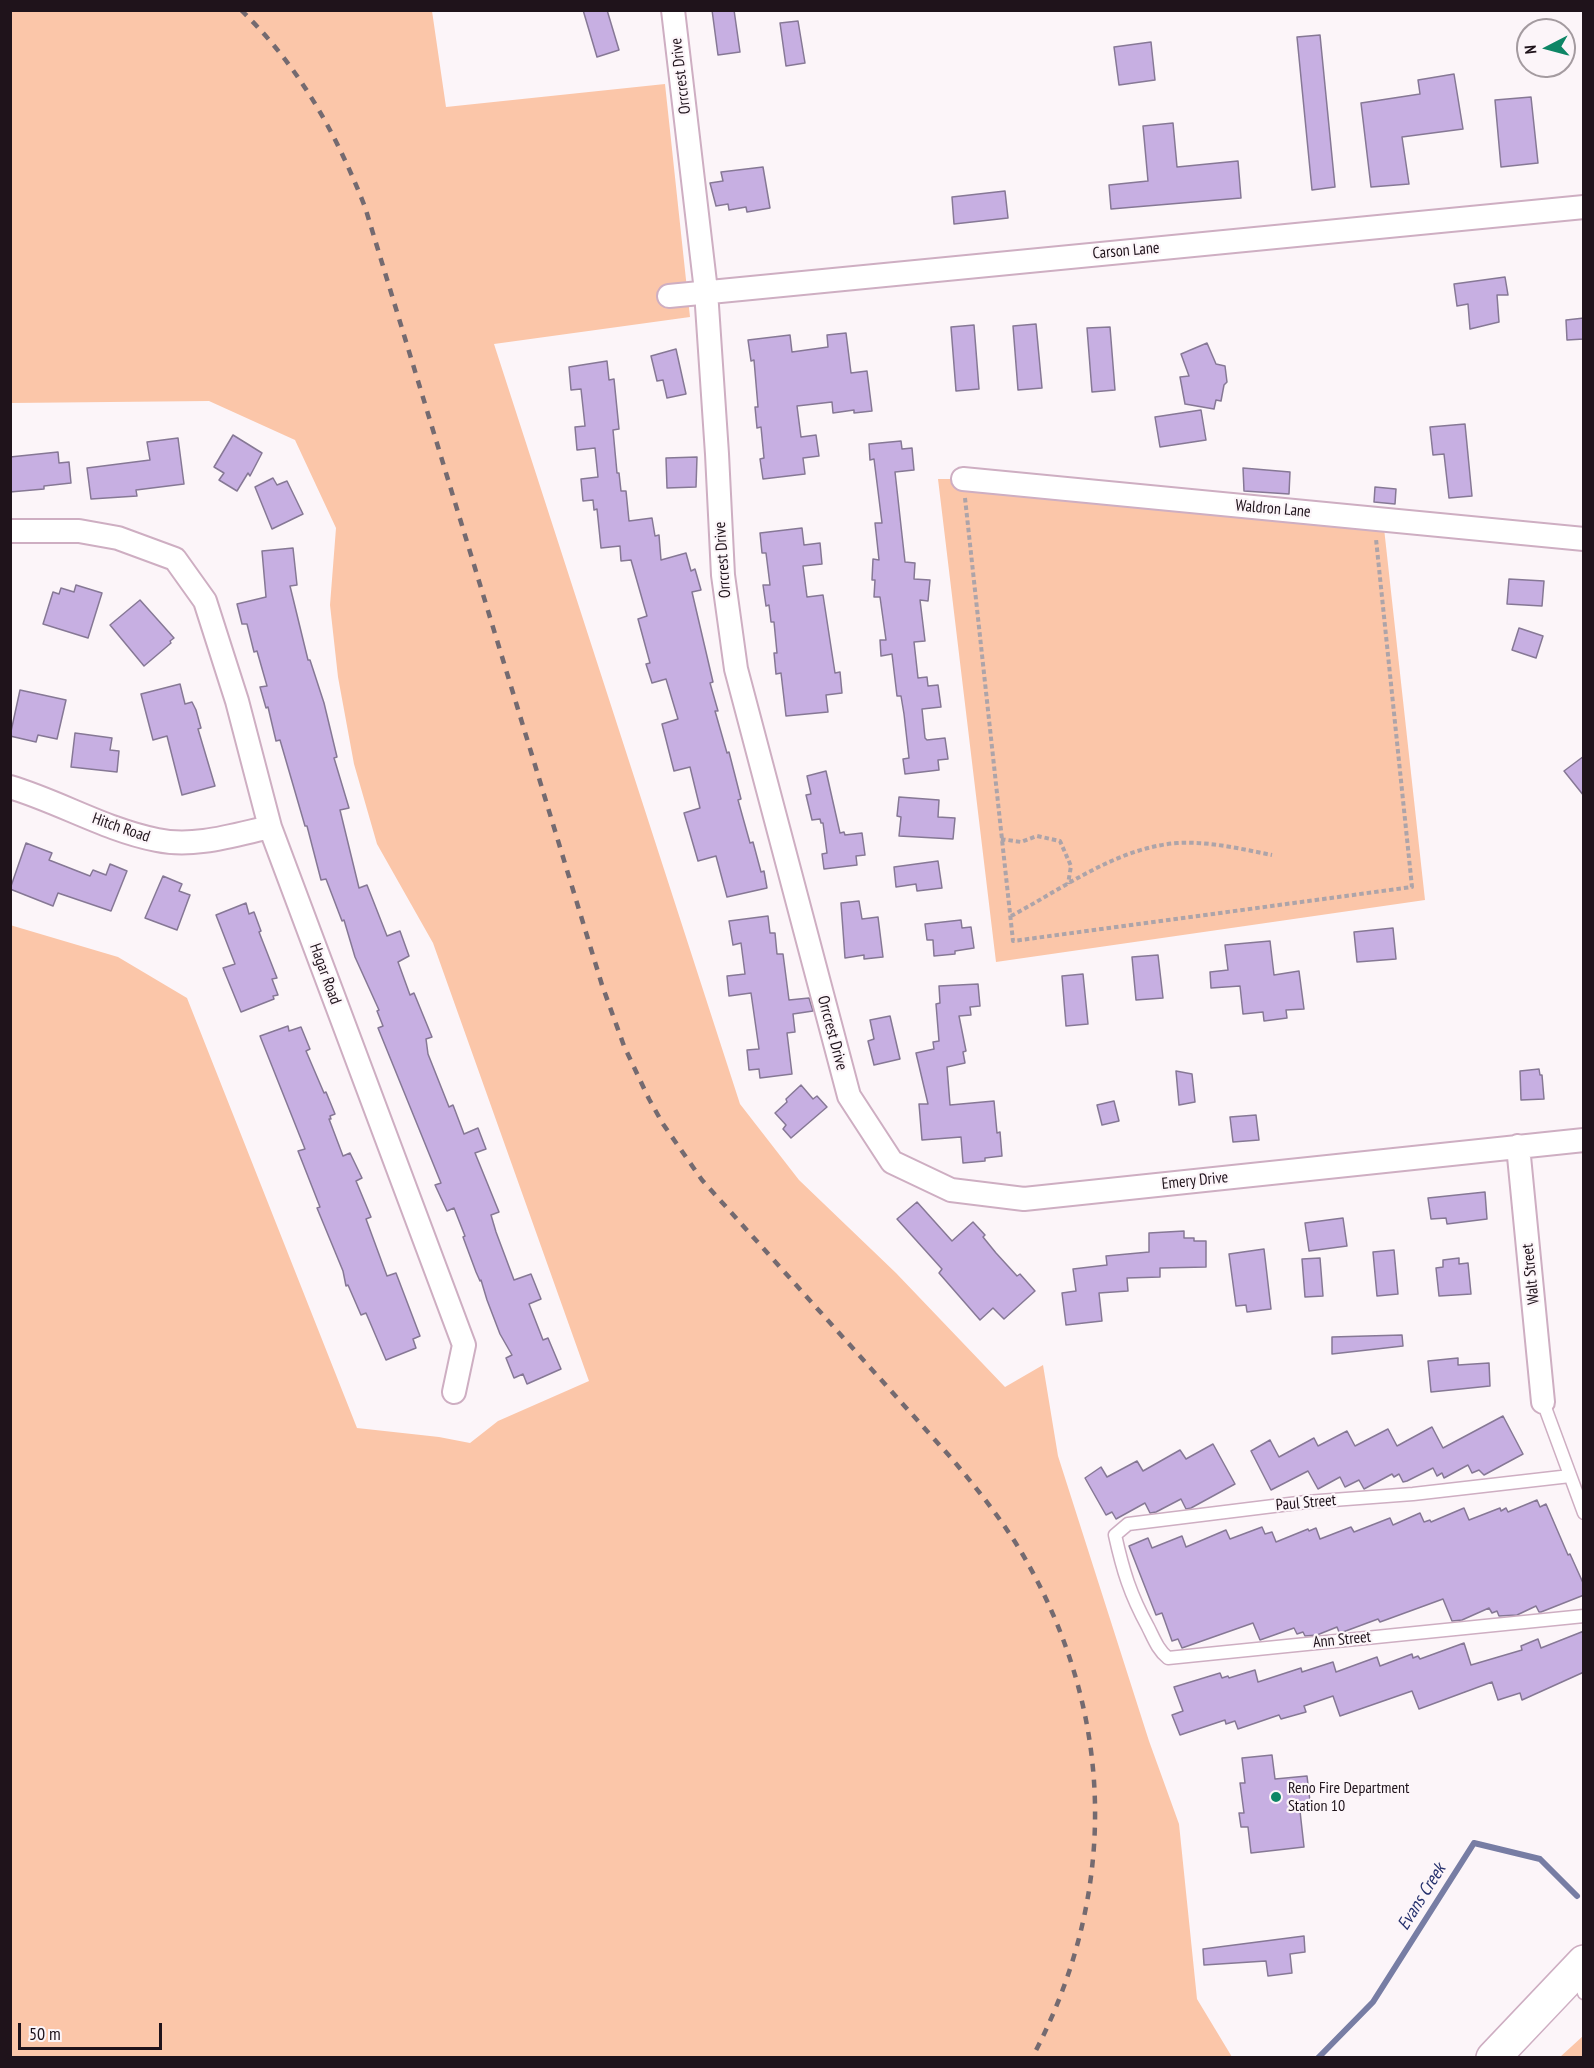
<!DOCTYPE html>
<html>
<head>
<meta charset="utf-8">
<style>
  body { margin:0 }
  #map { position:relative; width:1594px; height:2068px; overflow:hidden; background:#fcf5f9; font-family:"PT Sans Narrow",sans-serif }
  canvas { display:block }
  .frame { position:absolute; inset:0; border:12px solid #1f131b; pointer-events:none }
  .north { position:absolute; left:1516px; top:18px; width:60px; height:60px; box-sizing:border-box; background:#fcf5f9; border:2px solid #a49ba0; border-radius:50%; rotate:264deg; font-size:16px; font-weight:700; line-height:24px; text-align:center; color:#1f131b }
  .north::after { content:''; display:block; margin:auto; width:21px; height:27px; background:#0e8666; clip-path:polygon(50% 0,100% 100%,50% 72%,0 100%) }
  .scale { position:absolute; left:18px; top:2023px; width:144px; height:27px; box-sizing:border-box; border:3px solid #1f131b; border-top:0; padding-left:8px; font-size:18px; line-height:21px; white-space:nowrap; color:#1f131b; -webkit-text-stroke:4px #fcf5f9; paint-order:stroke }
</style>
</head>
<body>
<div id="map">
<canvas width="1594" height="2068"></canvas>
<div class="frame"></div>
<div class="north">N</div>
<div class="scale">50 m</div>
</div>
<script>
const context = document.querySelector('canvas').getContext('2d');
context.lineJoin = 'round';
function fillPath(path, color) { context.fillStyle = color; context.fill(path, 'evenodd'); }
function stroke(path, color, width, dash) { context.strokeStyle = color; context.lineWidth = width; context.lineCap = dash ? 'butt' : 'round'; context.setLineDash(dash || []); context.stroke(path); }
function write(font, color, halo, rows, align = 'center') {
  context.font = font + ' "PT Sans Narrow",sans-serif'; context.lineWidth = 4.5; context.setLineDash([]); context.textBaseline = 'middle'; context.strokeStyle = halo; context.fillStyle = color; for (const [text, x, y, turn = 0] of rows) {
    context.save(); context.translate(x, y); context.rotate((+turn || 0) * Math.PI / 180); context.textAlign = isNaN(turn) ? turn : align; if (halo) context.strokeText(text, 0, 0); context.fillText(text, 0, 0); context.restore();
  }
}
fillPath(new Path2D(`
  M11,11H432L446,107L665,84L690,317L494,344L740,1104L799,1180L896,1273L1005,1387L1043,1365L1058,1456L1149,1741L1179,1824L1197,1999L1232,2057H11L10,925L118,957L187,998L357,1428L439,1437L470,1443L498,1421L589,1381L433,943L377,844L354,764L338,677L330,605L336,528L295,440L209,401L11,403Z
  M938,479H963L1383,519L1425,900L996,962Z
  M1583,2036V2057H1560Z`), '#fbc6a9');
stroke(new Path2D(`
  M1318,2058L1373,2002L1474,1843L1540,1859L1577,1896`), '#777da4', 6);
const building = new Path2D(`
  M583,10H607L619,50L597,57Z
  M712,10H734L740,52L718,55Z
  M798,21L805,63L786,66L780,23Z
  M1320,35L1335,187L1312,190L1297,37Z
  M1151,42L1155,80L1119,85L1114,47Z
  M1454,74L1463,129L1402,137L1409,184L1371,187L1361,103L1420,94L1418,80Z
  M1531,97L1538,163L1501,167L1495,100Z
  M1173,123L1177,167L1238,161L1241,198L1111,209L1109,185L1148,181L1143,126Z
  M763,167L770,208L747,212L746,207L729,210L728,204L716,206L710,183L723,181L721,172Z
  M1005,191L1008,218L954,224L952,197Z
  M1505,277L1508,295H1497L1499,322L1470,329L1468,304L1457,306L1454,284Z
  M1584,318V339L1567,340L1566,320Z
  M1036,324L1042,388L1018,390L1013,326Z
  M974,325L979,389L956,391L951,327Z
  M1110,327L1115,390L1092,392L1087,328Z
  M846,333L851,373L867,371L872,411L854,413V410L833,413L832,402L797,406L801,437L816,435L819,456L803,458L805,474L763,479L760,459L764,458L761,427L757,428L755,407H758L754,360L751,361L748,340L790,335L792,352L828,347L827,335Z
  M1207,343L1216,364L1225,366L1227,382L1224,385L1221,401L1216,400L1214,409L1185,404L1180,377L1189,376L1181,354Z
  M676,349L686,394L667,398L663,380L657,381L651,356Z
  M607,361L609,380L614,379L619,429L613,430L617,473H619L621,491H626L629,521L652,518L655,536L659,535L661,560L686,553L691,571L695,569L701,590L692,592L713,682L710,683L718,711H715L727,753L729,752L741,799L738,800L750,843L753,842L761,872L764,871L767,888L727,897L716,856L698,861L684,813L700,808L690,767L674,771L662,724L678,719L666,679L652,683L646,664L650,663L638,619L647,616L631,560L621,561L620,546L601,548L597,509L594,510L593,500L583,501L581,479L598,477L595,448L577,450L575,427L585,426L581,389L571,390L569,367Z
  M1201,410L1206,440L1160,447L1155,417Z
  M1465,424L1472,496L1449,498L1444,454L1433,455L1430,427Z
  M233,435L262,453L250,476L248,473L237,491L219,480L224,473L214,467Z
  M178,438L184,484L136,490L137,496L91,499L87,468L150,460L147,442Z
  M901,441L902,449L912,448L914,470L895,472L905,562L915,563L914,579L930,580L928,601L920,600L925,641L914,642L918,678L927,677L928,686L938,685L941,707L922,709L925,738L927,740L945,738L948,759L938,760L939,770L905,774L903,759L909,758L904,714L901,696H897L892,654L881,656L880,640H886L880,597H874L875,580H872L873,559L879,560L875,523H882L874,459L870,460L869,444Z
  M58,452L59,463L69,462L71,483L44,486V489L10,492V457Z
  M697,457L696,487L667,488L666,458Z
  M1243,468L1290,472L1289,494L1244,491Z
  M273,478L277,485L287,481L303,514L272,529L255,487Z
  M1375,487L1396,489L1395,504L1374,502Z
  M802,528L804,545L820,543L822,564L803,566L807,597L823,595L835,673L840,672L842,693L826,695L828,712L786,716L781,673L776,674L774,653H777L774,622H771L769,605L766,606L763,585H770L766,553H762L760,533Z
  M293,548L297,585L290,586L308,660H310L324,703L337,757L334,758L349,808L340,810L359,888L367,885L387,936L400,931L409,956L398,962L410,995L414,993L432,1037L426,1039L428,1054L449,1107L453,1105L464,1134L478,1128L486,1149L475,1153L499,1212L491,1215L496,1232L514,1280L531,1274L541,1299L529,1304L543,1340L548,1338L561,1369L527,1384L523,1374L514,1378L506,1358L512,1355L500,1334L487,1300L481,1280L480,1281L476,1272L463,1237L465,1236L454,1208L447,1211L435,1185L441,1183L378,1028L383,1026L377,1011L379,1010L355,957L344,920L342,921L326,879L321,880L307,826H305L280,740L276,741L268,707L266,708L260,687L267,686L257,651L254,652L247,624H242L237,604L266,597L262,551Z
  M1509,579L1544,581L1542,606L1507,604Z
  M76,585L102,593L88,638L43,624L53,592L59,594L61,588L74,592Z
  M140,600L174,638L170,641L171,643L144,666L110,625Z
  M1519,628L1543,636L1536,658L1512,650Z
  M180,684L185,704L192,702L196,710L201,728L198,729L215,786L182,795L167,736L153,740L141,694Z
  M20,690L66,700L57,739L38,735L36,742L10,736Z
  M75,733L112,738L110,750L119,751L117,772L71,767Z
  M1584,756V796L1564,771Z
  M826,771L840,833L844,832L845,835L862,833L865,855L856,856L857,865L824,869L822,854L827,853L823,823H821L820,819L812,820L806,795L811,794L807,776Z
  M899,797L939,800L938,817L955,818L953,839L899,836L901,817L897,816Z
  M26,843L52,853L49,860L90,876L93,870L106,875L110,864L127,871L111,911L58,893L53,906L10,889Z
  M938,861L942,888L917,891L916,884L896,887L894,867Z
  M163,876L182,884L179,891L190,895L177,930L145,918Z
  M859,901L862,919L878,917L883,957L864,959V955L845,958L841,903Z
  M246,903L249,914L254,912L261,931L259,932L277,978L272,979L278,995L273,996L274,999L241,1012L223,968L235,964L216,915Z
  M768,916L770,933H775L777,954H783L789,1000L809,998L813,1011L793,1014L795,1032L787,1033L792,1074L760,1078L759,1069L749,1070L747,1050L759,1049L751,993L729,996L727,976L745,974L741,943L733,945L729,921Z
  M961,920L962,928L971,927L974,948L955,951V954L934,956L933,940H927L925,924Z
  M1393,928L1396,959L1357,962L1354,932Z
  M1270,941L1274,975L1299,971L1304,1009L1286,1010L1287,1018L1264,1021L1263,1012L1243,1014L1240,986L1211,988L1210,972L1228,970L1225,945Z
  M1158,955L1163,998L1136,1000L1132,957Z
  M1083,974L1088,1024L1066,1026L1062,976Z
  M978,984L980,1006L970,1007L971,1015L959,1016L966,1051L963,1052L965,1063L947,1067L950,1105L994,1101L997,1133L1000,1132L1002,1156L985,1158V1161L963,1163L961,1137L922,1140L919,1104H928L916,1053L934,1049L933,1042L939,1041L936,1004L940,1003L939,986Z
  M890,1016L900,1059L874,1065L868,1041L874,1039L870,1020Z
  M288,1026L289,1031L301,1027L310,1049L306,1051L324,1093L326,1092L335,1114L330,1116L331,1119H329L343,1156L350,1153L362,1178L356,1181L371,1217L366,1219L387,1276L396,1273L420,1336L413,1339L416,1348L386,1360L366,1313L361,1315L348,1285L346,1286L343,1271L317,1208L320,1207L298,1151L305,1149L260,1036Z
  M1539,1069L1540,1075H1542L1544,1099L1521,1100L1520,1071Z
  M1176,1071L1192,1074L1195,1102L1179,1105Z
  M801,1085L813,1099L817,1096L827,1107L791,1138L783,1129L786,1125L775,1113L787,1102L786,1099Z
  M1114,1101L1119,1121L1102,1125L1097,1105Z
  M1256,1115L1259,1140L1233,1142L1230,1117Z
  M1485,1192L1487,1219L1447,1224L1446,1218L1431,1219L1428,1198Z
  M917,1202L952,1241L973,1222L985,1235L983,1237L996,1253L1017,1276L1020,1274L1035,1291L1004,1319L993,1308L980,1320L939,1273L942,1269L897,1219Z
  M1343,1218L1347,1246L1309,1251L1305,1223Z
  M1184,1231V1238H1194V1241H1206V1267L1160,1268V1277L1127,1278L1128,1291L1099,1293L1102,1321L1066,1325L1062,1293L1076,1291L1073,1269L1107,1265L1106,1256L1149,1252V1233Z
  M1264,1249L1271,1309L1247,1312L1246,1305L1236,1306L1229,1254Z
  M1394,1250L1398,1294L1377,1296L1373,1252Z
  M1320,1258L1323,1296L1305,1297L1302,1259Z
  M1459,1258V1264L1468,1263L1471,1294L1439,1296L1436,1268L1443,1267V1260Z
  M1402,1335L1403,1346L1332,1354V1337Z
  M1458,1358V1365L1489,1363L1490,1386L1431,1392L1428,1361Z
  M1503,1416L1523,1454L1484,1475L1479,1470L1472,1473L1468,1465L1444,1478L1442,1473L1437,1476L1433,1468L1407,1481L1403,1482L1399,1474L1394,1477L1392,1474L1364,1489L1359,1480L1345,1487L1340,1477L1318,1489L1308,1471L1271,1490L1251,1451L1270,1440L1279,1457L1314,1438L1318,1446L1347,1431L1355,1446L1388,1429L1397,1446L1432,1427L1443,1448Z
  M1213,1444L1235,1484L1191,1508L1186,1509L1181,1499L1156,1512L1150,1513L1145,1503L1116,1519L1112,1512L1106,1515L1085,1478L1101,1467L1107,1477L1137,1461L1143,1471L1180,1450L1186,1459Z
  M1537,1500L1540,1507L1546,1504L1568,1555L1570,1554L1584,1585V1595L1541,1612H1539L1536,1606L1517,1615L1499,1616L1497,1611L1492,1613L1489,1608L1462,1620L1452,1621L1443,1599L1380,1622L1378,1619L1343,1632H1339L1337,1627L1317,1635L1305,1636L1303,1632L1297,1634L1294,1628L1260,1640L1253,1623L1182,1648L1178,1639L1172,1641L1162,1613L1156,1615L1129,1546L1148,1538L1152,1548L1182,1536L1186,1547L1226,1530L1230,1539L1262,1527L1265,1534L1272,1532L1276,1542L1308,1529L1309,1531L1316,1528L1320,1539L1351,1527L1354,1532L1390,1518L1393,1525L1420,1513L1424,1522L1430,1520L1431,1522L1464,1508L1469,1520L1500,1508L1501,1511L1506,1508L1508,1512Z
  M1584,1631V1672L1522,1700L1520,1693L1498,1700L1492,1682L1419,1709L1412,1691L1340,1716L1333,1696L1304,1706L1306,1712L1281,1719L1279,1715L1238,1729L1235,1721L1226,1724L1225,1720L1180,1735L1172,1715L1183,1711L1174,1687L1220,1673L1222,1678L1228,1676L1229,1678L1255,1670L1258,1682L1301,1668L1302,1672L1333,1662L1336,1672L1377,1657L1380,1666L1412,1654L1413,1658L1418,1656L1420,1659L1464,1643L1471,1665L1522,1650L1521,1646L1538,1639L1541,1648Z
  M1272,1755L1275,1779L1307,1776L1311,1810L1300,1811L1304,1847L1251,1853L1248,1827H1241L1239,1813H1244L1240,1783H1245L1242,1758Z
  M1304,1936L1305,1952L1290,1954L1292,1973L1268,1976L1266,1961L1204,1965L1203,1949Z`);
fillPath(building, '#c7afe2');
stroke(building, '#867895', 1.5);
const lane = new Path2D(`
  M1543,1402L1584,1513
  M1570,1476L1413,1494L1306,1502L1128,1524L1115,1535C1123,1571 1130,1594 1148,1627C1154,1639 1158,1650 1168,1658L1584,1616
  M1578,1974L1584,1993`);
const street = new Path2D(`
  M673,10L706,291L717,454L723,575L736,669L849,1096L892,1162L951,1190L1024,1199L1584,1140
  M669,296L1584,207
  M963,479L1584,539
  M10,531H79L118,538L175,559L205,601L237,701L270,827L464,1345L454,1392
  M10,787C60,802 106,830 157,840C194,848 234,835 270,827
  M1518,1146L1543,1402`);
const primary = new Path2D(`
  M1493,2058L1584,1962`);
stroke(lane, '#ceaec2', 15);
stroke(street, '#ceaec2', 26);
stroke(primary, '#ceaec2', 36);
stroke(new Path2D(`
  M965,498L1013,941L1412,887L1376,539
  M1001,839L1021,842L1037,836L1060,841L1071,866L1068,884
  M1011,916C1064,888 1116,848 1177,843C1209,841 1241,849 1272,855`), '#ada4a9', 4, [4.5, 3]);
stroke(lane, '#fff', 12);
stroke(street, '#fff', 22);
stroke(primary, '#fff', 33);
stroke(new Path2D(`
  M241,10C299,66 336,133 365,207L602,985L624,1046L649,1099L663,1124L702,1180L953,1460C978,1490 1003,1521 1023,1555C1116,1715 1119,1894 1032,2058`), '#746a70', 4.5, [8, 8]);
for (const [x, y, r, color] of [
  [1276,1797,6,"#0e8666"]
]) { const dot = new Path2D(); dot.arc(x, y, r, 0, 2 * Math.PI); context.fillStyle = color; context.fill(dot); stroke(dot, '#fcf5f9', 2); }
write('16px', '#1f131b', '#fcf5f9', [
  ["Orrcrest Drive",681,76,-97],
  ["Carson Lane",1126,251,-5],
  ["Waldron Lane",1273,509,5],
  ["Orrcrest Drive",723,560,-94],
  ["Hitch Road",121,828,19],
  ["Hagar Road",325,974,70],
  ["Orrcrest Drive",832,1033,75],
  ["Emery Drive",1195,1181,-6],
  ["Walt Street",1531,1274,-96],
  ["Paul Street",1306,1503,-5],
  ["Ann Street",1342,1640,-6]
]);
write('16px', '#1f131b', '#fcf5f9', [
  ["Reno Fire Department",1288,1788],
  ["Station 10",1288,1806]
], 'left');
write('italic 18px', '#25306c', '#fcf5f9', [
  ["Evans Creek",1422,1897,-58]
]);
</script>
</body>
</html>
